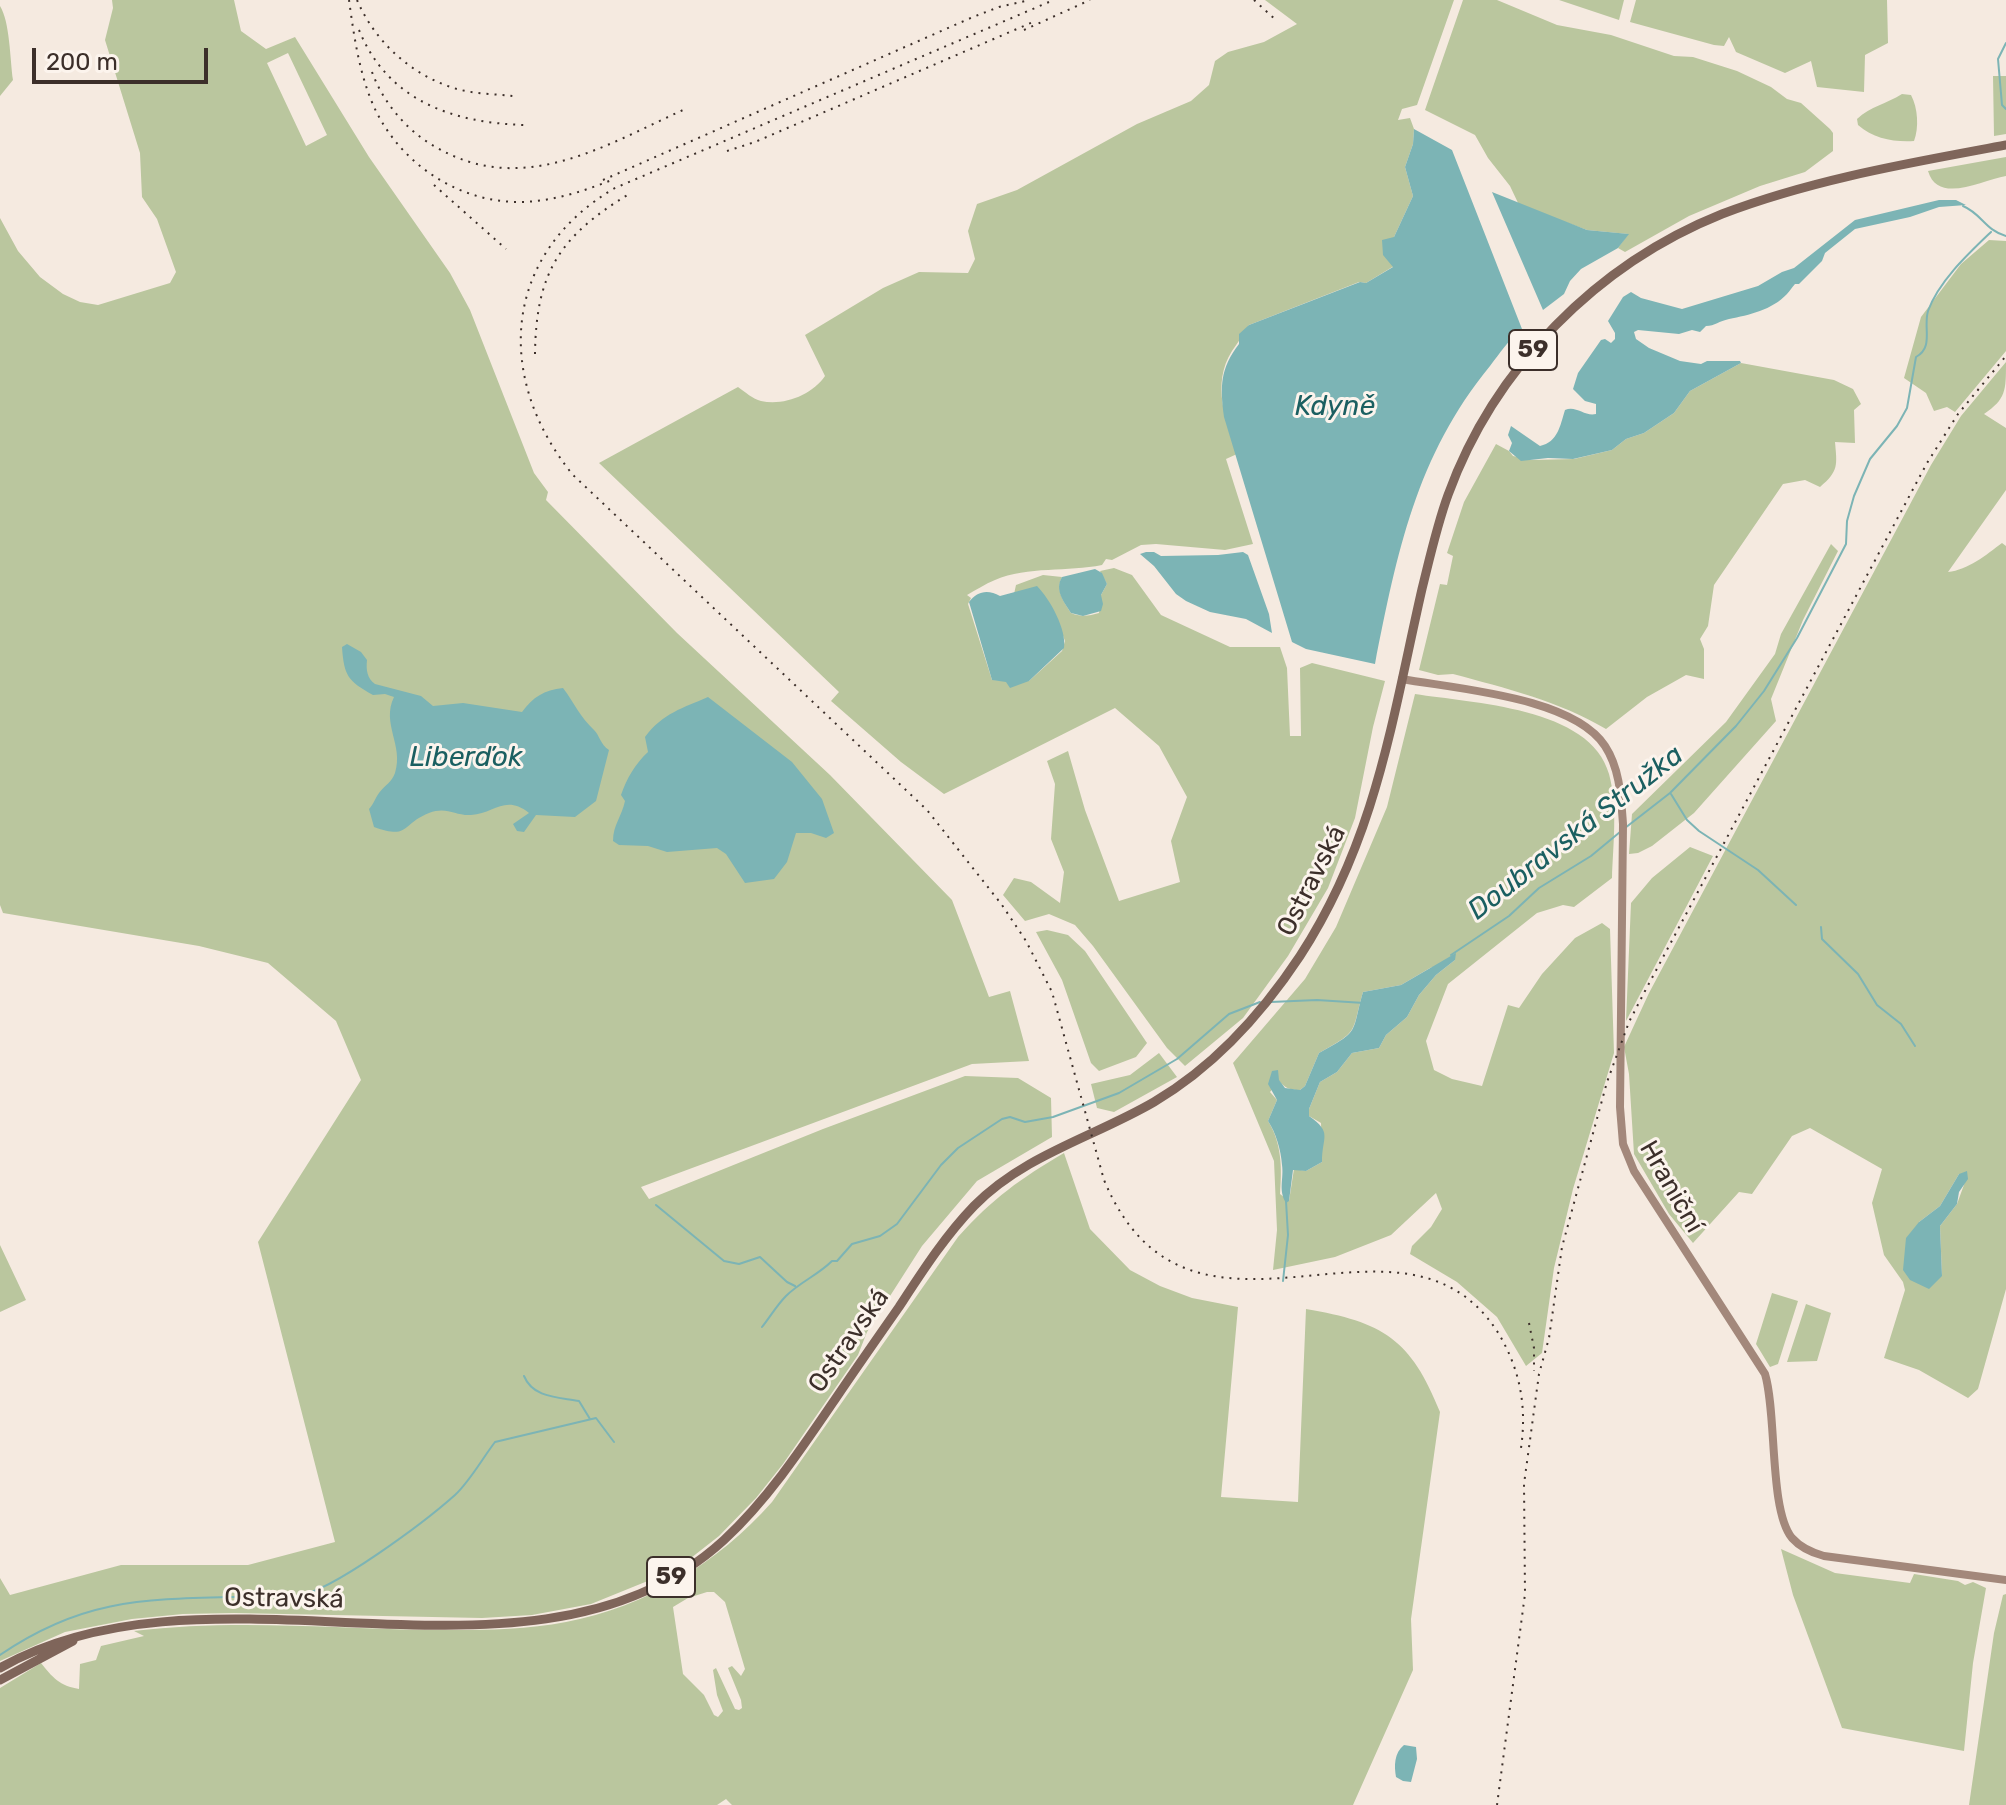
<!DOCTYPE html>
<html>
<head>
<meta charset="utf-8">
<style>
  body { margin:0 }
  #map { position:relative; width:2006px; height:1805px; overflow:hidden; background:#f5eae0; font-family:Rubik,sans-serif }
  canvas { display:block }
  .scale { position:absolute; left:32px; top:48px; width:176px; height:36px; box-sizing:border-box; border:4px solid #3c2f2a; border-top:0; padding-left:10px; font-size:24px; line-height:28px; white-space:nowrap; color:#3c2f2a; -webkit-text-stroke:6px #fcf4ed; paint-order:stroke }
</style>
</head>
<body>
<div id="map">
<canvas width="2006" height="1805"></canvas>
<div class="scale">200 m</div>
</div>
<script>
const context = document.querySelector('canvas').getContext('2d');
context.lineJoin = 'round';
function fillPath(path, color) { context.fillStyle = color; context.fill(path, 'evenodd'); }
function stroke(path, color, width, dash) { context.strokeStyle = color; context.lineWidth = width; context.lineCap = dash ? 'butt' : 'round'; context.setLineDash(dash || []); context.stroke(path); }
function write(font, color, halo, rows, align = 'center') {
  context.font = font + ' Rubik,sans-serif'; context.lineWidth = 6; context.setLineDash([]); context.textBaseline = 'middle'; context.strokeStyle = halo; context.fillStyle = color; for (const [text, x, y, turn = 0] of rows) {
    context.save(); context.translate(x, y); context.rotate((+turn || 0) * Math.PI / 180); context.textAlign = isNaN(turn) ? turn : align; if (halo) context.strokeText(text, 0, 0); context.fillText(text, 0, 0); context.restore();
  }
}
fillPath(new Path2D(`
  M112,0H234L241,31L266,49L295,37L369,157L450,273L470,310L534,473L548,492L546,500L677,633L830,775L952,900L989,997L1010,991L1029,1061L972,1064L641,1187L649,1199L823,1129L965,1076L1018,1078L1051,1098L1052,1137L977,1181L922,1246L867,1332L858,1355L783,1464L756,1498L719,1536L682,1565L660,1576L591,1604L532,1615L482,1618L234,1613L183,1614L132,1619L65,1632L0,1661V1578L10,1595L121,1565H248L335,1542L258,1242L361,1080L336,1021L268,963L199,946L3,913L0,905V218L18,251L40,277L63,294L80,302L98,305L170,283L176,272L157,219L142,197L140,153L105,40L113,8ZM288,53L327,135L306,146L267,63Z
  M1265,0H1454L1417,105L1402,109L1398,120L1410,118L1414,129L1413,144L1405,167L1413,196L1394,237V266L1366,283L1359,282L1249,325C1244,334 1238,342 1232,351C1211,384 1226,421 1237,454L1226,459L1253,544L1225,550L1156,544L1141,545L1112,560L1106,559L1102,565C1068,572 1028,566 995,580C985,584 976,590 967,595L971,598L968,604L992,680L1029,681L1062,651L1065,641L1054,612L1014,594L1016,585L1043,575L1062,577C1055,590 1064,602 1071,613C1080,617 1089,616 1099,613L1101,595L1107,584L1100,571L1114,568L1132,575L1161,615L1230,647H1280L1287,668L1290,736H1301L1300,668L1312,663L1385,681L1373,727L1355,818L1328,888L1288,956L1243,1018L1185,1066L1167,1048L1093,946L1075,925L1049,914L1025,921L1003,895L1014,878L1031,882L1060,903L1064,872L1051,839L1055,784L1047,761L1068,751L1085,810L1119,901L1180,882L1171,841L1187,797L1159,746L1115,708L944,794L901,762L831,701L839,692L599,463L738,387C745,392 753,399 761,401C784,406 812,395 825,376L805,335L883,288L919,272L968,273L975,259L968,231L977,204L1017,190L1137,124L1191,101L1209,85L1215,61L1228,52L1264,42L1297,24Z
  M1463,0H1497L1557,25L1611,35L1674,56L1693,57L1737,71L1771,87L1787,99L1801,103L1830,129L1833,133V151L1805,172L1760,186L1689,216L1625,252L1618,248L1628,234L1587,230L1519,205L1510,186L1488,158L1475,135L1425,110Z
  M1559,0H1624L1619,20Z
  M1636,0H1887L1888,43L1865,55L1864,92L1817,87L1811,61L1785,73L1736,52L1729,37L1724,46L1714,45L1630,22Z
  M0,6C10,22 10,59 13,80L0,96Z
  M1993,76H2006V134L1994,136Z
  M1902,94L1911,95C1918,108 1919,128 1914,141C1893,142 1874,139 1858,125L1857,119C1871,106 1886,104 1902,94Z
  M2006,157V176C1982,180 1938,205 1928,171Z
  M1989,240L2006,241V351L1955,412L1947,407L1934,411L1926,393L1904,378L1921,317L1961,264Z
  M2006,362C2006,391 2006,399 1984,414L2006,428V490L1948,572C1968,570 1986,555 2002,543L2006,546V1289L1978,1389L1968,1398L1919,1370L1884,1358L1905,1290L1903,1282L1884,1255L1872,1203L1882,1169L1810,1128L1792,1136L1752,1194L1739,1192L1693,1243L1669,1214L1634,1154L1629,1074L1624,1047L1649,993L1931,465L1961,416ZM1959,1174L1965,1182L1957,1204L1940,1226L1942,1276L1919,1222L1940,1206Z
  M1741,363L1834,380L1853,389L1861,404L1854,410L1855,443L1835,442C1837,465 1839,471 1820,487L1805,480L1783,484L1714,585L1708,626L1700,639L1704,649V679L1686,675L1647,697L1606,729C1559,701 1505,688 1453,674L1438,675L1419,670L1440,584L1447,585L1453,556L1447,553L1464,502L1496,444L1509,451L1513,456L1531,460L1574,459L1612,450L1626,439L1644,433L1674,413L1690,391Z
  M1831,544L1838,551L1803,620L1771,699L1776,721L1694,813L1652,846L1638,853L1629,854L1632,814L1726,722L1775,654L1781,634Z
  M1415,694C1471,703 1591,707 1609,774C1618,807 1613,845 1612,878L1574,907L1563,905L1537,913L1448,984L1426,1041L1434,1070L1452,1079L1482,1086L1508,1005L1519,1008L1542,974L1575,938L1602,923L1610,929L1614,1053L1573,1189L1554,1268L1542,1353L1526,1366L1497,1317L1457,1282L1410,1254L1412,1246L1431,1227L1442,1209L1436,1193L1391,1235L1335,1257L1273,1270L1277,1230L1274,1161L1233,1063L1305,979L1336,927L1387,807ZM1455,960L1436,975L1419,995L1407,1017L1386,1035L1379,1048L1352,1053L1337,1072L1320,1082L1309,1109V1116L1321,1123L1322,1162L1306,1171L1294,1169L1289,1201L1280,1194C1282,1169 1282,1143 1268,1121L1277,1100L1270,1092L1279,1081C1285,1088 1290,1090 1300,1090L1305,1086L1319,1053C1360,1030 1351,1034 1363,992L1401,985L1430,968Z
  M1690,847L1713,856L1626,1021L1631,903L1652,878Z
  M1047,930L1068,935L1085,951L1147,1043L1136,1057L1099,1071L1091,1063L1062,980L1036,932Z
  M1159,1053L1177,1077L1114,1112L1097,1108L1091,1084L1130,1075Z
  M1064,1153L1090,1229L1130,1270L1160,1286L1192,1298L1238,1307L1221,1497L1298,1502L1306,1309C1383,1322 1411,1339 1440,1412L1411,1619L1413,1670L1353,1805H732L726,1799L717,1805H0V1688L41,1663C52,1677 60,1686 79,1689L80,1664L96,1660L101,1646L144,1636L134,1631C230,1619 329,1628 426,1630C473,1630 520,1631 566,1622C646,1607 718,1563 772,1502L958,1237C993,1198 1020,1179 1064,1153ZM707,1592H714L725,1602L745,1669L741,1676L732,1666L728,1668L741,1700L742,1708L739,1710L735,1709L716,1668L713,1670L717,1695L723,1711L718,1717L714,1715L704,1695L683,1674L673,1607L688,1598Z
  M0,1245L26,1300L0,1312Z
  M1772,1293L1798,1301L1778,1364L1770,1367L1756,1344Z
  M1806,1304L1831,1313L1817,1361L1787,1362Z
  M1781,1549L1835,1573L1910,1583L1914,1574L1958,1581L1965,1585L1973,1582L1986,1588L1973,1663L1964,1751L1842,1728L1793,1595Z
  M2006,1594V1805H1969L1994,1633L2003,1595Z`), '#bac69e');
fillPath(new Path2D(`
  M1414,129L1452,150L1522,329C1509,339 1500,353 1490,366C1416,456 1397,553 1375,664L1306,649L1292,642L1224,417C1220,386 1220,369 1239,344V334L1249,325L1360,282L1366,283L1393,267L1383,255L1382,240L1394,237L1413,196L1405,167L1413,144Z
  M1492,192L1587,230L1629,234L1618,248L1581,269L1570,281L1564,294L1543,310Z
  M1939,200H1956L1966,205L1939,207L1910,217L1855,229L1825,253L1822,261L1799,284H1795C1792,287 1790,291 1787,294C1772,310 1749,315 1729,319C1719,321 1715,326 1706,326L1700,332L1692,330L1679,334L1638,330L1634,332L1636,339L1649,348L1680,361L1701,364L1707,361H1740L1741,363L1690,391L1674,413L1644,433L1626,439L1612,450L1573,459L1548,458L1521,461L1509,451L1512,443L1508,435L1511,426L1540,446C1558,442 1560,426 1565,410C1576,405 1585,417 1596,414V404L1585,401L1573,389L1578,373L1601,340L1605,339L1611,343L1615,339V333L1608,321L1623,297L1631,292L1641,298L1682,309L1758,286L1782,272L1794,268L1855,220Z
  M1146,552H1154L1161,556L1218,555L1243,552L1248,555L1269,614L1272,633L1246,619L1210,612L1186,601L1176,594L1154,566L1140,554Z
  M1095,569L1102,573L1107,584L1101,595L1103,604L1101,611L1083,616L1071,613C1064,602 1054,590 1062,577Z
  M1037,586C1050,599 1067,630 1064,648L1029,681L1010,688L1006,682L992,680L969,602C977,591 988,589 1000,596Z
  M347,644L361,652L367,660C366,670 367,678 375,684L421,696L433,706L463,703L522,712C533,697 544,690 563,688C575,704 580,717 594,730C600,736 600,744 609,750L596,801L575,817L536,815L524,832L517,831L513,824L529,813C505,794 494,814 471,815C455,816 447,806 429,813C401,824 410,840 374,827L369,809C374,804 375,798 379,793C385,785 392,782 395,773C404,745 381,724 394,697L385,694L373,695C348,681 344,676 342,647Z
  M708,697L792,762L822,799L834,833L826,838L811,833H796L787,862L774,879L745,883L726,854L717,848L667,852L648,846L619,845L613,841C613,825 622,816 625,801L621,795C627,778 635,764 648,752L645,737C663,713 683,708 708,697Z
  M1456,953L1455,960L1436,975L1419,995L1407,1017L1386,1035L1379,1048L1352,1053L1337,1072L1320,1082L1309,1109V1116C1333,1133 1322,1136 1322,1162L1306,1171L1293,1170L1289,1201L1286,1203C1278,1190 1284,1179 1282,1165C1281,1150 1276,1133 1268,1121L1277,1100L1268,1084L1272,1071L1278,1070L1279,1080L1285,1088L1300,1090L1305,1086L1319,1053C1361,1030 1351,1034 1363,992L1401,985Z
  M1967,1171L1968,1179L1959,1192L1957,1204L1940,1226L1942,1276L1929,1289L1910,1280L1903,1270L1906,1238L1919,1222L1940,1206L1959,1174Z
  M1404,1745L1416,1747L1417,1759L1411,1782L1403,1781L1396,1777C1394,1766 1394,1753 1404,1745Z`), '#7cb4b5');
stroke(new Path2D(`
  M2006,43L1998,59L2002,105L2006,109
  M1963,206C1982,214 1985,230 2006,236
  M1671,794L1687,820L1699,831L1758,870L1796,905
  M1625,828L1670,793L1736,726L1764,691L1797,638L1846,544L1847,521L1854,496L1870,459L1897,426L1907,408L1916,357C1934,347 1923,328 1928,311C1939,281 1968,254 1991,232
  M1821,927L1822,939L1858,974L1877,1005L1901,1024L1915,1046
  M1451,955L1509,916L1539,888L1591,856L1620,832
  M1271,1002L1317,1000L1364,1003
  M656,1205L724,1261L739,1264L760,1257L787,1282L795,1286
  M1283,1281L1288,1235L1286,1201
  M762,1327C770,1317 777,1305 786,1296C800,1282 818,1275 832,1261H837L852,1244L880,1236L897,1224L941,1165L958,1148L1002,1119L1010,1117L1025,1122L1053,1117L1119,1093L1177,1059L1229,1014L1260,1002
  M524,1376C533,1398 558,1397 579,1401L590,1419
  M0,1655C79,1601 138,1599 231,1597C252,1597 276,1598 297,1596C332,1592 427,1520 455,1495C470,1481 482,1459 495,1442L596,1418L614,1442`), '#7cb4b5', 2);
stroke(new Path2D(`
  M1402,679C1457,689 1573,697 1605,746C1620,769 1621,797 1623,824L1620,1107L1623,1144L1634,1171L1765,1374C1777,1414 1769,1510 1792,1538C1800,1547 1813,1553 1824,1556L2006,1580`), '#a3887b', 8);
stroke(new Path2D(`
  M0,1668C216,1545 533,1715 724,1540C768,1499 802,1448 836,1398C857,1367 878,1337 899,1307C922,1272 945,1236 974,1206C1024,1155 1094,1137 1154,1102C1215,1066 1261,1015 1300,956C1376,839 1392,720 1422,589C1430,557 1437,525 1448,495C1494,368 1597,264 1722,214C1814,179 1910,163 2006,145
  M0,1680L73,1641`), '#7f655a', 9);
stroke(new Path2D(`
  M349,0C354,36 359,73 374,107C400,163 457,202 519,202C551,202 585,191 614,179
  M357,0C375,42 412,76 457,89C475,94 495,94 513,96
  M1254,0L1277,21
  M1049,2L615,188C502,254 494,378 573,475L927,810L1002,905L1026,941L1052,992L1104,1180C1190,1385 1400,1183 1497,1331C1520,1368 1527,1406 1521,1448
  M359,30C388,101 453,123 525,125
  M1024,30L1090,0
  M372,72C383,102 406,130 434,146C521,198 602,147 683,110
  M727,151L755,142L1033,22
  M603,180L973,17L999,7L1030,0
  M434,185L506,249
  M535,354C536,272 560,236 629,194
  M1529,1323L1534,1348V1371
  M1497,1805L1525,1594L1524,1484L1539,1374L1549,1338L1562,1247L1607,1082L1629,1022L1645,991L1927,463L1958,414L2006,356`), '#3c2f2a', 2, [2, 6]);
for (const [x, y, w] of [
  [1533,350,48],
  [671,1577,48]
]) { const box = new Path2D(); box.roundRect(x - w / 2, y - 20, w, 40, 6); context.fillStyle = '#fcf4ed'; context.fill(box); stroke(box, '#3c2f2a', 2); }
write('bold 24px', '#3c2f2a', null, [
  ["59",1533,350],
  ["59",671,1577]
]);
write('26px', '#3c2f2a', '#fcf4ed', [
  ["Ostravská",1312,881,-63],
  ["Hraniční",1671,1187,60],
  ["Ostravská",849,1341,-55],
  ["Ostravská",284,1599,1]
]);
write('italic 28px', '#1b5f61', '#fcf4ed', [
  ["Kdyně",1335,407],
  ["Liberďok",466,758],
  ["Doubravská Stružka",1576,833,-38]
]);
</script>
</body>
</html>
